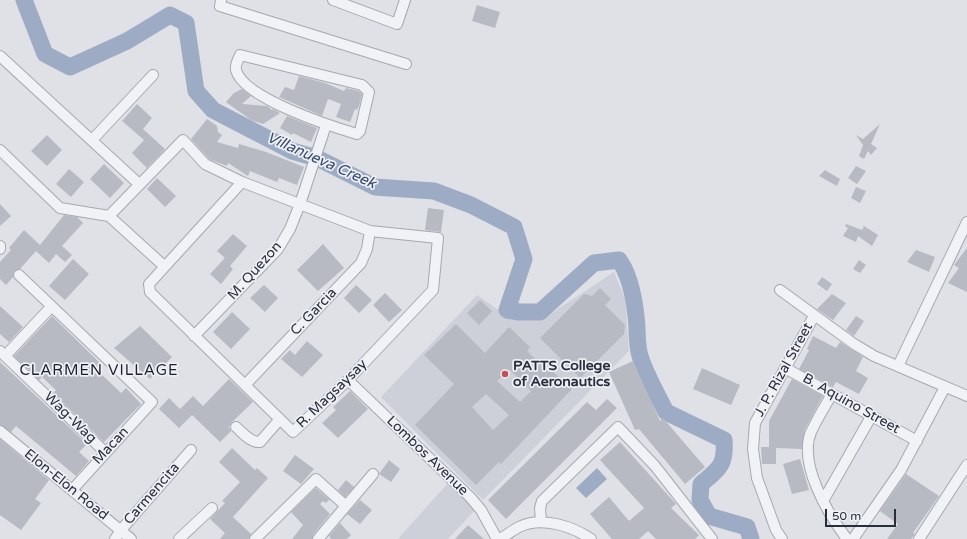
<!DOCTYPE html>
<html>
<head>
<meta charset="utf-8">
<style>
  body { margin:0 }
  #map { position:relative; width:967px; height:539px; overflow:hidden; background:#dfe1e7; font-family:"Varela Round",sans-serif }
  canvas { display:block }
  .scale { position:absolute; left:825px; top:509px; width:71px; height:18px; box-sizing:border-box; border:2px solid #292e3c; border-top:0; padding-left:5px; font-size:12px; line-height:14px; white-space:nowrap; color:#292e3c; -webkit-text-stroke:3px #eef0f5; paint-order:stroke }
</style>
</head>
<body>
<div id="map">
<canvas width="967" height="539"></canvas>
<div class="scale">50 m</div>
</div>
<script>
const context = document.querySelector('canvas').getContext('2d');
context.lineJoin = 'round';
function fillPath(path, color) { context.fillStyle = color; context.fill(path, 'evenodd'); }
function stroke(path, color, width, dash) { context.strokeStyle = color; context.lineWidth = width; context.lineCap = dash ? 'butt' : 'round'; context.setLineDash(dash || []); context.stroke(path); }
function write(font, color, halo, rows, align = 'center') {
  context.font = font + ' "Varela Round",sans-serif'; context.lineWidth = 3.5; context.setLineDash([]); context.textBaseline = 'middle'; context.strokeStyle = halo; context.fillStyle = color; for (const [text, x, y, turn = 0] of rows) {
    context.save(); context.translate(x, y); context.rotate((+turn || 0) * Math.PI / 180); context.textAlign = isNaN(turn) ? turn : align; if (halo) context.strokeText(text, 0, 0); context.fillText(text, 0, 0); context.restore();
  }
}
fillPath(new Path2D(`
  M614,272L625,299L629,351L483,500L381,397L477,295L510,318H544Z
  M448,483L476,509L448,539H398Z`), '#cdd0d8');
fillPath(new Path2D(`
  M597,468L607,479L586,498L576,488Z`), '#9dacc4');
stroke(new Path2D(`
  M24,0L45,54L70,67L127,41L170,15L186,23L196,91L213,110L292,151L317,158L375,187L434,191L471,205L514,227L524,259L507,310L519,312H540L594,263L619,260C630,275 634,298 636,316C638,329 636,343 640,356C646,375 657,394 666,412L724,440C726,465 719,469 701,484L700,500L709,516L747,527L751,539`), '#9dacc4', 17);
fillPath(new Path2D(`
  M477,5L500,12L495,28L472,21Z
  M299,76L325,83L344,91L346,88L359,91L362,94L359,106L357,110L355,109L350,122L336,117L341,104L328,99L322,116L279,97L285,87L294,90Z
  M242,89L251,96L242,104L267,106L272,110L273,109L280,113L263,124L251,120L226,102L234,93Z
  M137,104L152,118L143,129L165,149L147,168L132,153L144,140L122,121Z
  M287,116L317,128L311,142L293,133L292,135L280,128Z
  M207,119L217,126L218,132L222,135L217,142L238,148L239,144L266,152L304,167L297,185L279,178L277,182L250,171L248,176L228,163L227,166L209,159L191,139Z
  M880,124L871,144L877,148L871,155L868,151L864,159L859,156L863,145L856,135L863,139Z
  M47,135L62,150L47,166L31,151Z
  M104,164L124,183L110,198L90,179Z
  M856,166L866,171L857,184L848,178Z
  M69,169L84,182L71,197L56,184Z
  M825,170L840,179L837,186L819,176Z
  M157,178L176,196L165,207L147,189Z
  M856,187L866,191L860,203L851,198Z
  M0,204L11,216L0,226Z
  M428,208L444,210L441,232L425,230Z
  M64,215L77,217L83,223L62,246L72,255L65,262L56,254L49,263L36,251L20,269L14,271L13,277L6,285L0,279V262L11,250L9,248L24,230L40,245Z
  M846,224L862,230L864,226L878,235L872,246L858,236L856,242L843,236L848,228L845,226Z
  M233,234L247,246L230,266L233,269L221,284L210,274L225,258L217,251Z
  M323,244L344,268L318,291L297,270Z
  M967,248V292L948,283L959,268L954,265Z
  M916,250L935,257L929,272L907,262Z
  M73,259L89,274L65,300L49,286Z
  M859,260L866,265L860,273L853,269Z
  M822,277L832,284L827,291L817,284Z
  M264,285L278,298L265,312L250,298Z
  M356,285L372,300L359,313L344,298Z
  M600,288L611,299L605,305L625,325L624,334L580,378L540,338L584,294L592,296Z
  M385,293L402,310L389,322L373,305Z
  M832,294L846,303L833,320L817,309Z
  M480,300L492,311L479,325L467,313Z
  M0,306L23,327L9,342L0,334Z
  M232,312L250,329L231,349L213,332Z
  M52,316L102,365L97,370L121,393L126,388L141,404L104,442L53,393L56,390L42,377L39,380L14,356Z
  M856,316L864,321L854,336L846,330Z
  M456,324L485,353L509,327L530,347L527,351L549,372L551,370L572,389L501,464L499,462L476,485L415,425L454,384L424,355ZM509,369L531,391L520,402L497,381ZM486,394L509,415L493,430L472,407Z
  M140,326L172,357L150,379L114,348Z
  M813,336L836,348L840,342L863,357L856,371L868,378L859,394L836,382L833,387L799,369L809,350L807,349Z
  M307,341L323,355L302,377L281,359L290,350L295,355Z
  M633,361L660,421L663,418L705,467L685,484L639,429L635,430L609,372Z
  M0,362L87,444L79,452L89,461L76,476L16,426L11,432L0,425Z
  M702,368L740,385L731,405L693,389Z
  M229,379L253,402L231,423L229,427L231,431L220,442L192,415L179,428L159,409L169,398L180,409L193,396L203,406Z
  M792,379L823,396L805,429L802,449L776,448V464H762L761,447H769V421Z
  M350,391L368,409L338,438L322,423L336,410L333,407Z
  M607,399L617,408L506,519L488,500L587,402L596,410Z
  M0,439L49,480L35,499L41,503L21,530L0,515Z
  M620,442L676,504L671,508L699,535L695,539H656L648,531L639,539H612L590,514L609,497L629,521L644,508L600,460Z
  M232,448L255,470L257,468L268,478L233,517L251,534L249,539H220L225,533L210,519L225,503L222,501L240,482L219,462Z
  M295,455L314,469L301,484L283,471Z
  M800,459L809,490L792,494L783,464Z
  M389,460L400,469L391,482L379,474Z
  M906,474L939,496L913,533L915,534L911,539H887L898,524L880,511Z
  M346,480L354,487L345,497L338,490Z
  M316,488L331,501L329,500L326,503L323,501L320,504L330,514L313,535L312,539H292L303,525L291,512Z
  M360,500L372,510L360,524L347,514Z
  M340,523L351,535L347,539H331L329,536Z
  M468,525L484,539H455Z`), '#b7bac3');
const minor = new Path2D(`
  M221,0L220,6L406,64
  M333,0L397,24L405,0
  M240,55L362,85L369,92L360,131L357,134C330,126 243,98 236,70C235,64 238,60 240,55Z
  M0,56L139,184
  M92,140L153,75
  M0,150L60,208L109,216L164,266
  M109,216L183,140L205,164L242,182L370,231L438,238L433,290L348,380L293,432L150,292L149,284L242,182
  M0,246V249
  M19,275L152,402L72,490
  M780,290L854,344L874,356L967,396
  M194,336L278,249L290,229L300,204L326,125
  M0,351L105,452
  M5,356L51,307
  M898,366L967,222
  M785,368L917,441
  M348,380L470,497L481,510L497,539
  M245,385L361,263L367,249L370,231
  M832,394C825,406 817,419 811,432C798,464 828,514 847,539
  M236,427C243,433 251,443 260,442L280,419
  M0,431L131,539
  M823,501L872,415
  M541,522L540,508L542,501L618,427L655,466L712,539
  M115,539L121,530L191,450
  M179,539L212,508
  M255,539L316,479L346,506
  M318,539L373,474
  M500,539C507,535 513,530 519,527C541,516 572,526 591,539
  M782,539L776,530L757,478L753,449L755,423L814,316
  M853,539L901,470L945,387
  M919,539L967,465`);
stroke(minor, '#a5a8b0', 12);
stroke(minor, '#f1f2f5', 10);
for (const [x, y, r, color] of [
  [505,374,4,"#c14f54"]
]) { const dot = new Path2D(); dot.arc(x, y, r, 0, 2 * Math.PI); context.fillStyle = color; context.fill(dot); stroke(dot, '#eef0f5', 1.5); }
write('14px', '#292e3c', '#eef0f5', [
  ["M. Quezon",255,271,-48],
  ["C. Garcia",314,312,-46],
  ["J. P. Rizal Street",784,370,-61],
  ["R. Magsaysay",332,394,-44],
  ["B. Aquino Street",851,404,29],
  ["Wag-Wag",70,418,44],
  ["Macan",111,446,-47],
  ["Lombos Avenue",427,456,44],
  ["Elon-Elon Road",66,485,39],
  ["Carmencita",152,494,-49]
]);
write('bold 14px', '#292e3c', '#eef0f5', [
  ["PATTS College",513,366],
  ["of Aeronautics",513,382]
], 'left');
write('italic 15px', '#37496c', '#eef0f5', [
  ["Villanueva Creek",321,161,24]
]);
context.letterSpacing = '1px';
write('15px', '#1b202d', '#eef0f5', [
  ["CLARMEN VILLAGE",99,371]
]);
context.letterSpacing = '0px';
</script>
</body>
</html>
